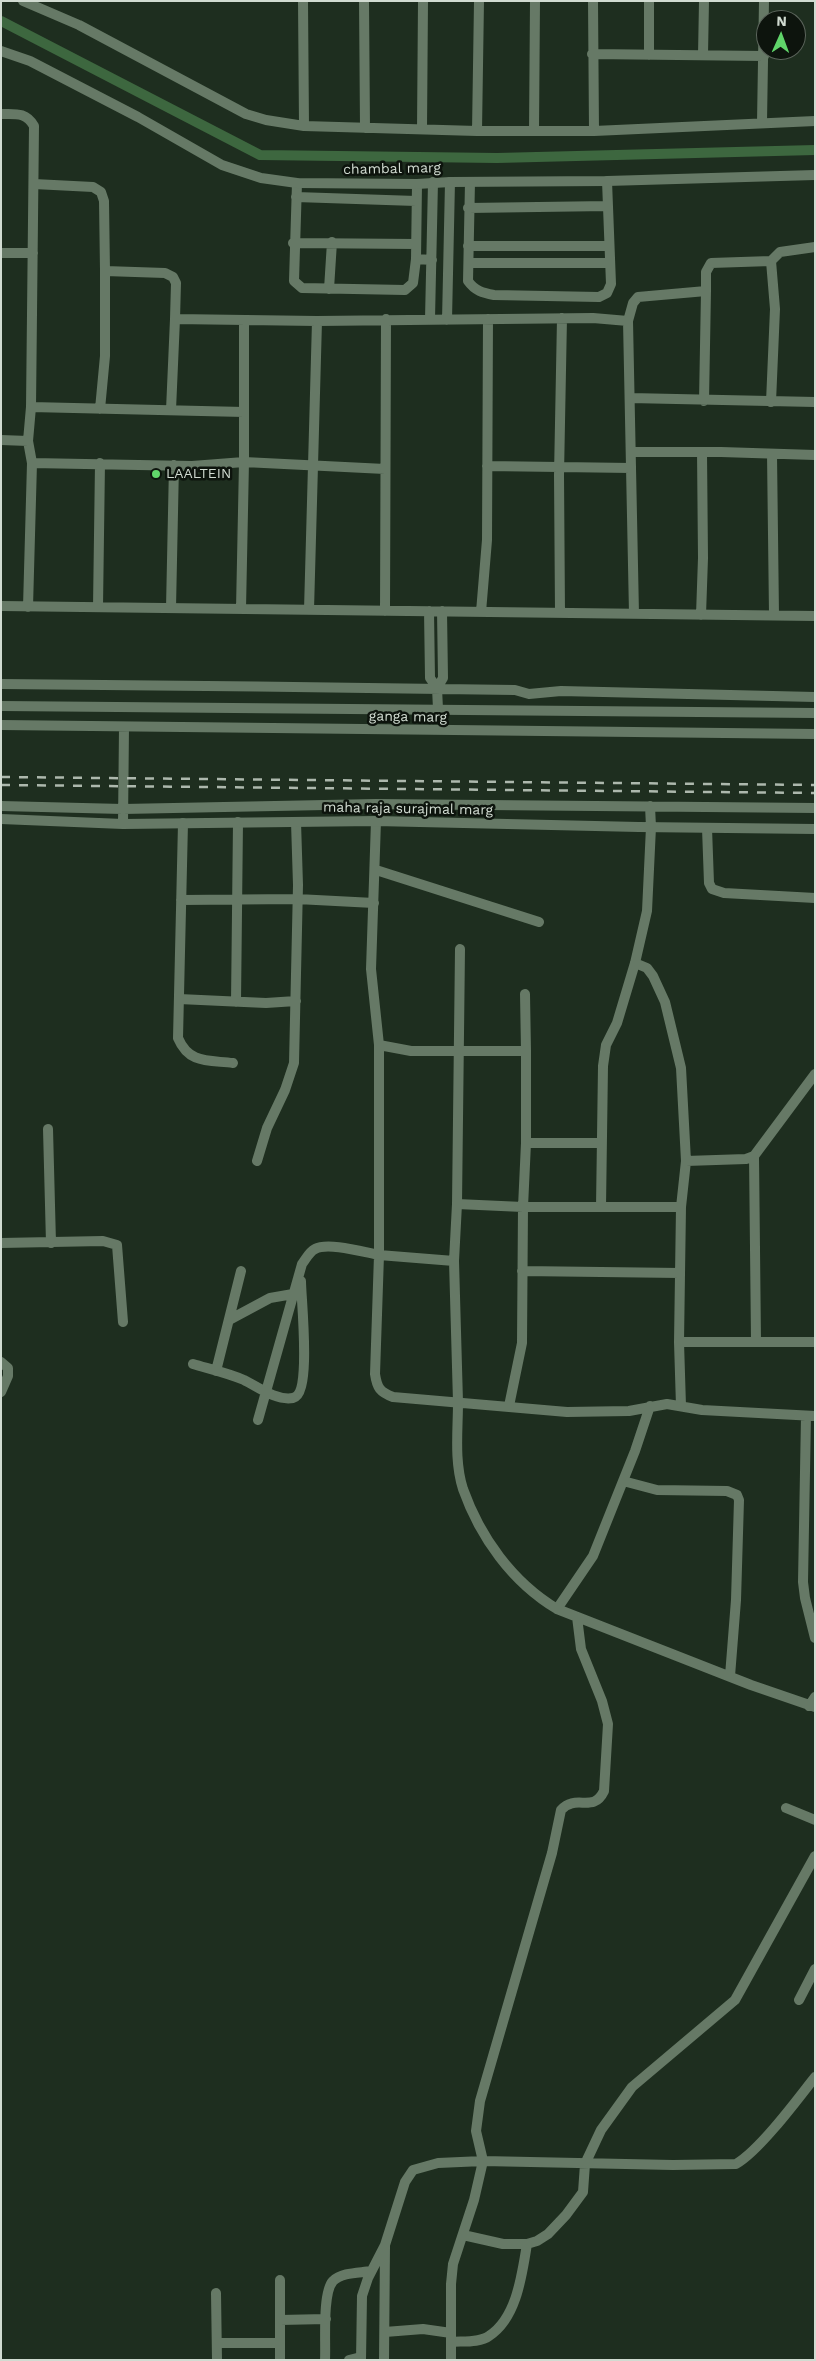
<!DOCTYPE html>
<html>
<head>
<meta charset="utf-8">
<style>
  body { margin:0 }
  #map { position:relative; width:816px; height:2361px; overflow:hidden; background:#1e2e1f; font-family:"Work Sans",sans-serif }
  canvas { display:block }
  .frame { position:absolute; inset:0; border:2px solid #d1dbd1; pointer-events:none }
  .north { position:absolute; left:756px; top:10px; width:50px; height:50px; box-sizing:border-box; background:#0d140d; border:1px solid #5b645b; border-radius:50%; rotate:2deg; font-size:14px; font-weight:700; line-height:20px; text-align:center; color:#d1dbd1 }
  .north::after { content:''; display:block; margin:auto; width:18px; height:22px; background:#60d56a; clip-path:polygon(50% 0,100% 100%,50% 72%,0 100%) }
</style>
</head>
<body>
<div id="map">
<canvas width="816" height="2361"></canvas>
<div class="frame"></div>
<div class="north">N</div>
</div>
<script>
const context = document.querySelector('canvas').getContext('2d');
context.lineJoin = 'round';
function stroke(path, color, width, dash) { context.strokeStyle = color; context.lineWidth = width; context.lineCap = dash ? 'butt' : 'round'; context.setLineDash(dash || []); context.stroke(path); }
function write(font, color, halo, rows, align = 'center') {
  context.font = font + ' "Work Sans",sans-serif'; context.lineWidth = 5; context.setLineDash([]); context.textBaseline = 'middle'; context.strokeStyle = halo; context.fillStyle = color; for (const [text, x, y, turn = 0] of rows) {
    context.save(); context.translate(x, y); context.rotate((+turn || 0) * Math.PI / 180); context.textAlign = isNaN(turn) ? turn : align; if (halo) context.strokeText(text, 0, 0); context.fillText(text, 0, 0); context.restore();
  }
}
stroke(new Path2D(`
  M1,21L260,155L497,158L815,150`), '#3d673f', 10);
stroke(new Path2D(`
  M23,1L79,25L246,114L266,120L304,126L477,131H594L815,121
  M303,1L304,126
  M364,1L365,128
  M593,1L594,131
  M592,54L764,56
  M649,55V1
  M703,55L704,1
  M1,114C16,114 26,112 34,126L31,407
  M762,122L764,1
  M422,129L423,1
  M477,131L479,1
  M534,131L535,1
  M470,182L468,281C475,291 483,293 494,295L599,297L607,293L611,284L607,181
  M297,183L294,281L302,288L405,290L413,283L416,259
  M34,184L93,187L101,192L104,201L105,271L165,273L173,277L176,283L175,319L317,321L593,318L628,321L633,303L638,297L706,291V272L711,263L771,261L780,252L815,247
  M417,184L416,259L432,260
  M296,197L416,201
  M468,208L608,206
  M293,243L416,244
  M468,246H609
  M1,253H33
  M771,261L775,309L771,402
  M469,263H610
  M329,289L332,242
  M430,319L433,182
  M447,320L450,182
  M628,321L634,614
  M630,398L815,402
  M704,401L706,291
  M31,407L244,412V462L192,466L32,463L28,441Z
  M100,409L105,356V271
  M171,410L175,319
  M244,412V320
  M1,440L28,441
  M631,452H721L815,455
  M772,454L774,615
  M487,466L631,468
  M1,606L815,616
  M28,607L32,463
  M98,607L100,463
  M171,608L174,465
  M241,609L244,462L385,469
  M309,610L317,321
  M385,611L386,319
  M429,611L430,678L437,688L438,709
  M481,612L487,540L488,319
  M560,613L559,475L562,318
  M701,615L703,558L702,452
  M1,684C173,686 343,687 515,690L529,694L561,691L815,697
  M437,688L443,678L442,611
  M376,821L371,969L379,1045L411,1051H526V1143H601
  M183,823L178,1038C189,1064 208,1060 233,1063
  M707,828L709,883L712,889L724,893L815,898
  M376,870L539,922
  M181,900L297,899L374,903
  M460,949L457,1204L523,1207L522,1343L509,1406
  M635,963L647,968L653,976L665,1002L681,1068L686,1161L681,1207H601L603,1066L606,1045L617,1023L635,963L647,911L651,827
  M525,994L526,1051
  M179,999L266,1003L296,1001
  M236,1002L238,822
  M379,1045V1255L454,1261L457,1204
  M48,1129L51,1243
  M526,1143L523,1207H601
  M754,1156L756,1341
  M257,1161L267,1128L285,1090L294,1063L298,885L296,822
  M686,1161L746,1159L754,1156L815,1074
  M681,1207L679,1342H815
  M1,1243L103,1241L117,1245L123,1322
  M454,1261C455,1308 457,1355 458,1402C458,1430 454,1461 463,1489C480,1537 512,1582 557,1609L751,1685L815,1707
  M522,1271L680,1273
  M229,1320L270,1298L293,1294
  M679,1342L681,1406
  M1,1362L8,1368V1376L1,1392
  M193,1364C210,1369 228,1373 244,1380C258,1387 276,1401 293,1398C312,1395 301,1299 301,1281
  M216,1371L241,1271
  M806,1416L803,1582L805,1598L815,1638
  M258,1420L302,1264C306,1259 309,1252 315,1249C328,1242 363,1252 379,1255L375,1374C377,1388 380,1392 393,1397L567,1412L629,1411L667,1404L702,1410L815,1416
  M623,1481L657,1490L727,1491L737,1495L739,1500L736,1600L730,1676
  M557,1609L593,1556L635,1451L650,1406
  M809,1706L815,1697
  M786,1808L815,1820
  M799,2000L815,1969
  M463,2235L503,2244H527L537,2241L548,2234L566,2215L583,2192L585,2164L601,2130L632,2087L735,2000L815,1856
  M216,2293L217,2360
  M280,2320L326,2319
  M385,2332L423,2329L451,2333
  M451,2342C462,2341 480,2343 489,2336C517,2318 522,2274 527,2244
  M217,2343H280
  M280,2360V2280
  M325,2360C326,2343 322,2293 333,2281C342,2272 360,2273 371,2271
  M349,2360L361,2357
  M361,2360L362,2296L368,2278L385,2245L405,2182L413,2170L438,2163L483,2161L673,2165L736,2164C759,2151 798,2099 815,2077
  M384,2360L385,2246
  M451,2360V2284L453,2264L474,2200L483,2161L476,2131L480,2101L552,1853L561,1810C576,1793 593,1814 604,1791L608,1724L602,1701L581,1649L577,1617`), '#667966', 10);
stroke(new Path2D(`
  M1,51L30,61L138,117L222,165L261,178L297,183L417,184L450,182L607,181L815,175
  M1,706L815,713
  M1,725L815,734
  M1,806L123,809L376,804L815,808
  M650,806L651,827
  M1,819L123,824L376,821L639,827L815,829
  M123,824L124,727`), '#667966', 10);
stroke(new Path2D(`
  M1,777L815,785
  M1,785L815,793`), '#adb8ad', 2.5, [9, 9]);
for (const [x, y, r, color] of [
  [156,474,5,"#60d56a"]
]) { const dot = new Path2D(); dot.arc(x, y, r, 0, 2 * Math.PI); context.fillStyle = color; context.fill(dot); stroke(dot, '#0d140d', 2); }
write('14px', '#d1dbd1', '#0d140d', [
  ["chambal marg",392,169,-1],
  ["ganga marg",408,717,1],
  ["maha raja surajmal marg",408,809,1]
]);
write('14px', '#d1dbd1', '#0d140d', [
  ["LAALTEIN",166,474]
], 'left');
</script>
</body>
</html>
